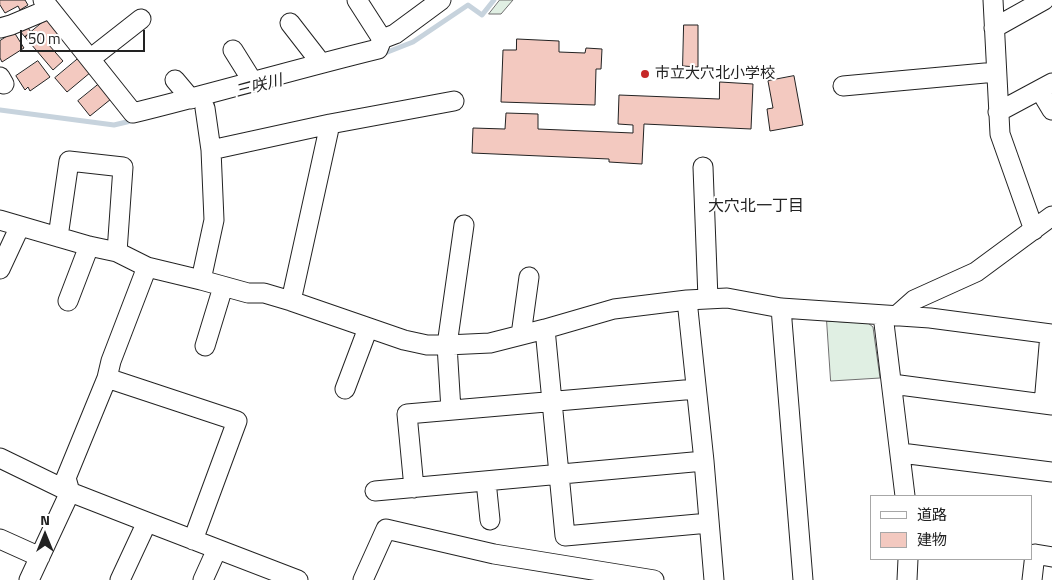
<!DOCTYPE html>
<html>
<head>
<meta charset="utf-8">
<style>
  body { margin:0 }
  #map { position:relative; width:1052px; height:580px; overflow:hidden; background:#fff; font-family:"Titillium Web","Noto Sans JP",sans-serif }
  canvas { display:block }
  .legend { position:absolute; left:870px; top:495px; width:162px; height:65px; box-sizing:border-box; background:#fff; border:1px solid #a7a7a7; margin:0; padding:6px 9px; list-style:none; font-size:15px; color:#222 }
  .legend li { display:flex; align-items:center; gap:10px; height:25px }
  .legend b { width:25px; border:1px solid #a7a7a7 }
  .north { position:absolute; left:20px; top:510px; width:50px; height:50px; -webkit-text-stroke:4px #fff; paint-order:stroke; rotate:0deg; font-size:14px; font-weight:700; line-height:20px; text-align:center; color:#222 }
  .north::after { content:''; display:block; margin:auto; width:18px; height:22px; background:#222; clip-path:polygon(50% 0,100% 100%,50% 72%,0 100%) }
  .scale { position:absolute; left:20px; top:30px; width:125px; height:22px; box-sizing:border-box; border:2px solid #222; border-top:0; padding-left:6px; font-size:15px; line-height:18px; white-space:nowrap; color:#222; -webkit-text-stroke:4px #fff; paint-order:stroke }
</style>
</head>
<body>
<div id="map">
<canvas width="1052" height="580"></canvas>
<ul class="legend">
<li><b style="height:6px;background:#fff"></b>道路</li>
<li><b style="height:14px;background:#f3c9c0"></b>建物</li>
</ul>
<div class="north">N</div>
<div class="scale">50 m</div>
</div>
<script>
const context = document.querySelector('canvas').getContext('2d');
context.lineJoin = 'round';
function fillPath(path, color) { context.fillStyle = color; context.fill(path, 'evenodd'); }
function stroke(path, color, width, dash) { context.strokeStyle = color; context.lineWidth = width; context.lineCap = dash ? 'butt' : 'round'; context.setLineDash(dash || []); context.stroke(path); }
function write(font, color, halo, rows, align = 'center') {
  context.font = font + ' "Titillium Web","Noto Sans JP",sans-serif'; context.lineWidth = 4; context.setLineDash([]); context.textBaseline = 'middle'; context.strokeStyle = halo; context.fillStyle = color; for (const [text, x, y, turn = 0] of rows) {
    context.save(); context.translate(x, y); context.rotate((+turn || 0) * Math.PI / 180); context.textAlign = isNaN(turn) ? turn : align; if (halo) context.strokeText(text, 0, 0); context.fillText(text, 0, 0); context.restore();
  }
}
const green = new Path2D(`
  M500,0H513L501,14H489Z
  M827,321L868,323L873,327L880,378L831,381Z`);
fillPath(green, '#e0efe3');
stroke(green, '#6f6f6f', 1);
stroke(new Path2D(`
  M380,55L413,42L468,5L482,15L494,0
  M0,110L114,125L135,120`), '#c7d3dd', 5);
const building = new Path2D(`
  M0,0H25L28,5L20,10L18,6L5,13L0,5Z
  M48,18L63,36L56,41L55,39L48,44L63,61L53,70L25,37Z
  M26,25L31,32L25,37L19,30Z
  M684,25H698V67L683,66Z
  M14,32L24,48L2,62L0,58V41Z
  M517,39L559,41V52L585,53L586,48L602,49L601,69H596L595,105L501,102L503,50H516Z
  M79,58L91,72L67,92L55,78Z
  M38,61L50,77L30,91L28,87L25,90L16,76Z
  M794,76L803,125L770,131L767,109L773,108L768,81Z
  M720,82L753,84L751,129L644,124L642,164L609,162V159L472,153L473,128L505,129L506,113L538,114V129L633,133V125L618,124L619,95L719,99Z
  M99,84L111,99L90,116L78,101Z`);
fillPath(building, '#f3c9c0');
stroke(building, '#222', 1);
const minor = new Path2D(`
  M43,0L133,113C215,93 296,69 378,49L382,39L357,0
  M993,0L1000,134L1034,230
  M290,23L321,63
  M0,28L11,25L49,9
  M994,28L1044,0
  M382,39L395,34L441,0
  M233,50L253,82
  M90,59L141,19
  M0,77L4,84
  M175,80L191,99
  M843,86L996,72
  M1040,90L1052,110
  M998,112L1052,83
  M211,150L330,124L454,101
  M703,167L708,299
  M0,220L89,246L117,252L147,267L201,280L248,293H264L291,301L404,340L427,345H447L490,343L545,329L614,309L687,300L727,298L781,308L930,318L1052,334
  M58,237L69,161L123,167L117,252
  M0,269L20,226
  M201,280L214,220L211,150L205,108
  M687,300L704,461L714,580
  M68,301L89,246
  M291,301L330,124
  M781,308L803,580
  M883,315L905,496
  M896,316L914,300L976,272L1052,216
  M545,329L565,536L709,523
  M521,335L529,277
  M205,346L223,287
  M107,378L237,421L193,540
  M892,384L1052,405
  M345,389L368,328
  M1044,404L1050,334
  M451,410L447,345L464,225
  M901,453L1052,472
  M0,458L70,492L147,522L298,580
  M486,481L490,520
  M414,488L407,414L696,389
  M375,491L704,461
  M0,539L40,557
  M29,580L70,492L66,478L107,378L111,361L147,267
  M120,580L147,522
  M203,580L217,549
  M363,580L386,529L494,554L654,580
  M907,580L908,559
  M1032,580L1035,554L1052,557`);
stroke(minor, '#222', 21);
stroke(minor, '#fff', 19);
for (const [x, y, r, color] of [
  [645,74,5,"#c62828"]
]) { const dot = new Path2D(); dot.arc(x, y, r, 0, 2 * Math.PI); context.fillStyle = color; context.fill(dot); stroke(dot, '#fff', 2); }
write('15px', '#222', '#fff', [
  ["市立大穴北小学校",655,74]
], 'left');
write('italic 16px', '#222', '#fff', [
  ["三咲川",259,87,-15]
]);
write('16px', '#222', '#fff', [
  ["大穴北一丁目",756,207]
]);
</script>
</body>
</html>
